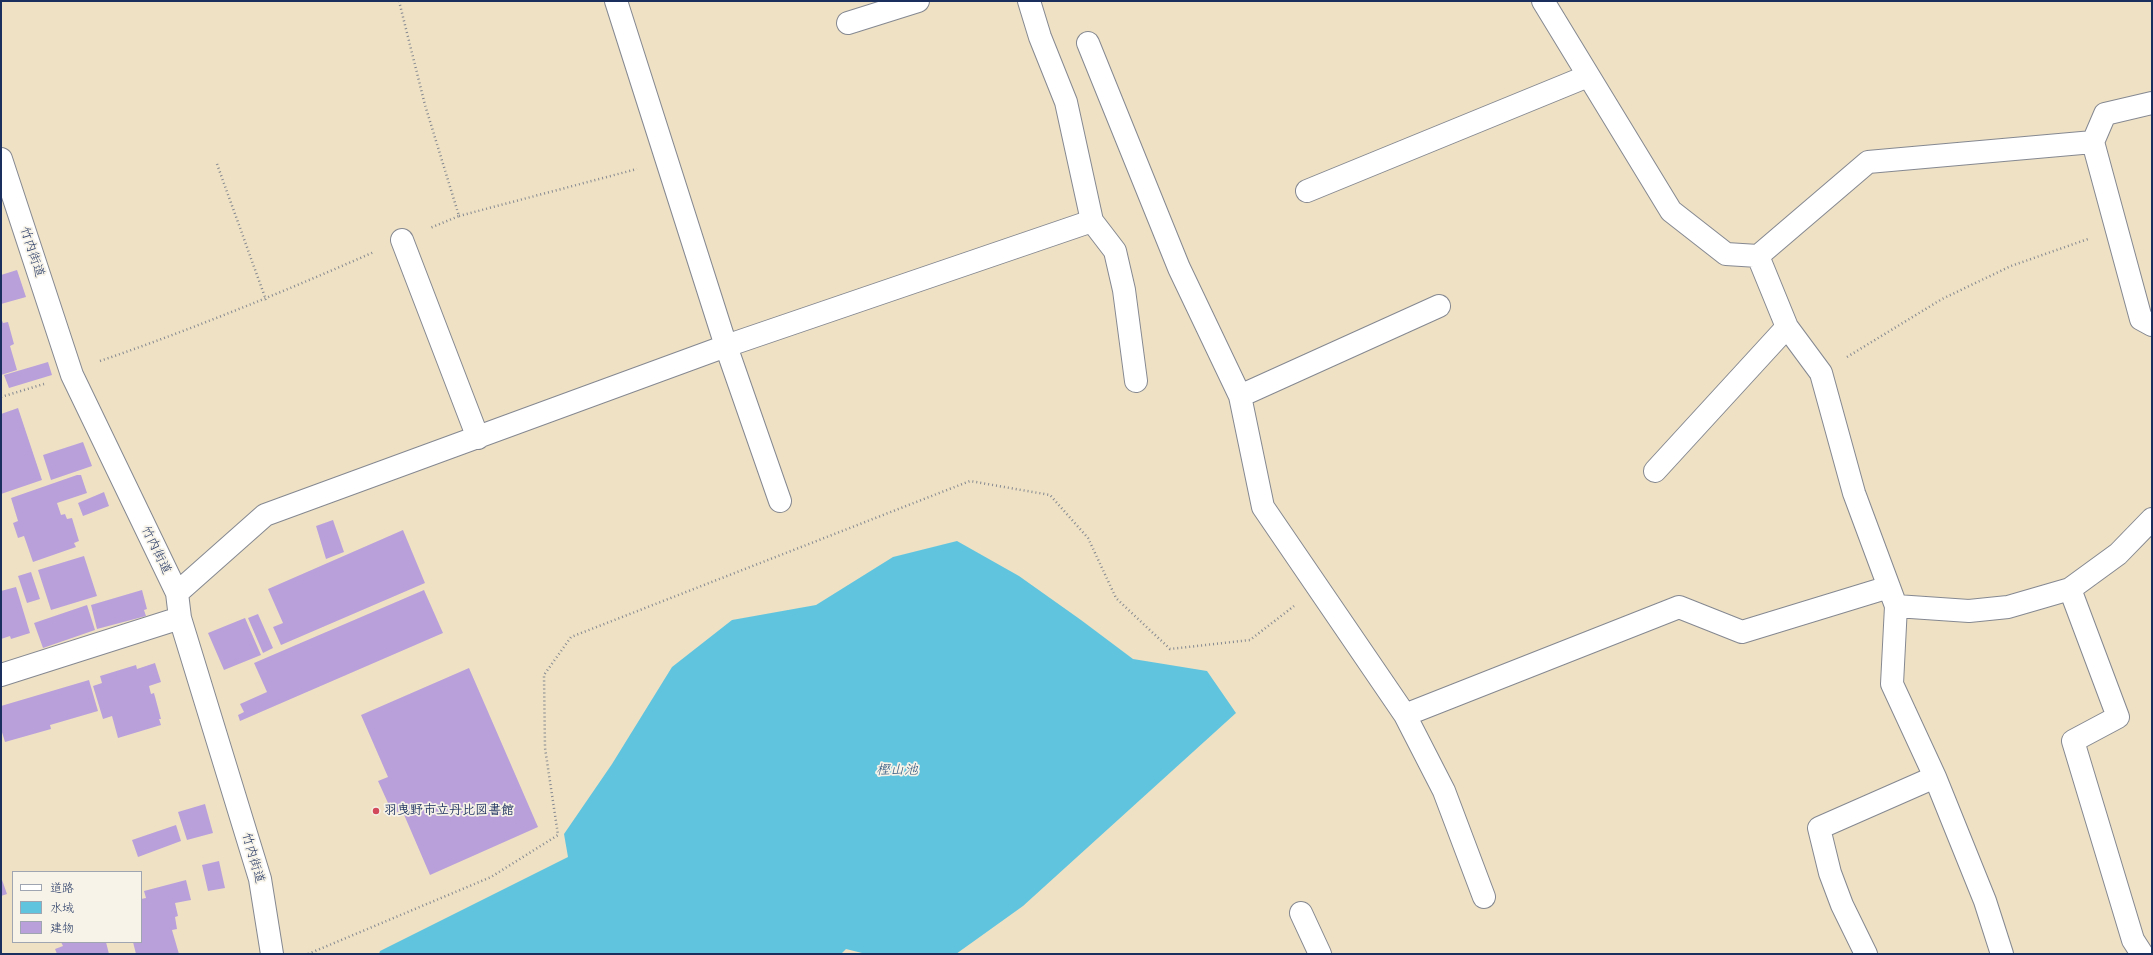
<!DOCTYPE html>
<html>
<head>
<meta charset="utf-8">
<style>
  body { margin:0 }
  #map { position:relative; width:2153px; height:955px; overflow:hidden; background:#efe2c4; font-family:"Patrick Hand","Klee One",sans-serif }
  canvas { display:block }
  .frame { position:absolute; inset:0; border:2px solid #1b2f5e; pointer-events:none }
  .legend { position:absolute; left:12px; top:871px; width:130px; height:72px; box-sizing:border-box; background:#f7f3e8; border:1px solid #9fa5b1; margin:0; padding:5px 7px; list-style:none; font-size:12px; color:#1b2f5e }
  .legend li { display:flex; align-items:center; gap:8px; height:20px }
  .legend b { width:20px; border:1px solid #9fa5b1 }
</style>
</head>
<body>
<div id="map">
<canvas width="2153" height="955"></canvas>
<div class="frame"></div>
<ul class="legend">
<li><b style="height:5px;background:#fff"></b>道路</li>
<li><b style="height:11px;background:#61c4df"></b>水域</li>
<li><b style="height:11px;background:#b9a0db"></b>建物</li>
</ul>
</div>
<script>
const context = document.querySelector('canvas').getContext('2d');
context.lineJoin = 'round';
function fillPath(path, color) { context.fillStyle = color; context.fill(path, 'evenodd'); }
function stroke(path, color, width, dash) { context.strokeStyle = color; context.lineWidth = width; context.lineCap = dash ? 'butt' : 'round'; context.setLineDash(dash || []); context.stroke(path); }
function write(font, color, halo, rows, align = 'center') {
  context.font = font + ' "Patrick Hand","Klee One",sans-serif'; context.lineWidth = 3.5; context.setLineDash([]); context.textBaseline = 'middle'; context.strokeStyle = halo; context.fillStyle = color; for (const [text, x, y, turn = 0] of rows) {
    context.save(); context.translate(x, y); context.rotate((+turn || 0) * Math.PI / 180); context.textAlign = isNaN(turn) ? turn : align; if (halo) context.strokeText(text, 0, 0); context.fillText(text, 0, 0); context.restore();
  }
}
fillPath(new Path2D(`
  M957,541L1019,576L1081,620L1133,659L1207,671L1236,713L1023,906L956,954H866L846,949L841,954H379L380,951L568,857L564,834L612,764L672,667L732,620L816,605L893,557Z`), '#61c4df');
fillPath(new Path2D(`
  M17,270L26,297L1,304V275Z
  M1,318L3,323L8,322L14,344L10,346L17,370L1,375Z
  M48,362L52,375L9,388L4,375Z
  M18,408L42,480L1,494V414Z
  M83,442L92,466L51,480L43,455Z
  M77,475H81L87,493L57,503L61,515L65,514L67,519L72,518L79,541L74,543L76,547L33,562L24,536L18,538L13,523L18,521L11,498Z
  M104,492L109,506L83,516L78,503Z
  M333,520L344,552L326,559L316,526Z
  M403,530L425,583L281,645L273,627L283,623L268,589Z
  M84,556L97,596L51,610L38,570Z
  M31,572L40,599L27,603L18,576Z
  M16,587L30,633L11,639L10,636L1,639V591Z
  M142,590L147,609L144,610L146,616L97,629L91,605Z
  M424,590L443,633L240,721L238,715L244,712L240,704L267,692L254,663Z
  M87,605L95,630L43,648L34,623Z
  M258,614L273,648L263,653L248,618Z
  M245,618L261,655L224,670L208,633Z
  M155,663L161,682L149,686L151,694L154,693L161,719H159L161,725L118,738L112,716L103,719L93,686L102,683L100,676L136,665L137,669Z
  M469,668L538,827L430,875L402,810L393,814L378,781L388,777L361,715Z
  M89,680L98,711L50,725L51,729L5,742L1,729V706Z
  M205,804L213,833L187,840L178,812Z
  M176,825L181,841L138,857L132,840Z
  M219,861L225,888L208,891L202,865Z
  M1,877L7,894L1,896Z
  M186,880L191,900L175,903L178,916L175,917L177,929L172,930L179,954H136L133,942H141V899L146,898L144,891Z
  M61,942H106L109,954H57L55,949L63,946Z`), '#b9a0db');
const minor = new Path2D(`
  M616,1L726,346L780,501
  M1029,1L1040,37L1066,102L1092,221L1115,251L1124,290L1136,381
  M1543,1L1671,211L1726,254L1758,256L1787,327L1821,373L1854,493L1896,606L1892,684L1935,777L1819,828L1830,873L1842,905L1866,954
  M848,23L918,1
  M1088,43L1179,268L1240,396L1263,507L1405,715L1679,607L1742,632L1889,587
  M2152,103L2105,114L2093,142L2141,319L2152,325
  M1,159L72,375L177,593L180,618L260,879L272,954
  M1307,191L1588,76
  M402,240L478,438
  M1758,256L1868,162L2093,142
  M1240,396L1439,306
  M1655,471L1787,327
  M2070,589L2118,717L2073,741L2133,940L2142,954
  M177,593L265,515L726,346L1092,221
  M1896,606L1969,611L2008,607L2070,589L2118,554L2152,519
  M1,675L180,618
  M1405,715L1444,791L1484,897
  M1935,777L1985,901L2002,954
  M1301,913L1320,954`);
stroke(minor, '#858891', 24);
stroke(new Path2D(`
  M399,1L425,105L459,216L430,228
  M217,164L266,300
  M459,216L637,169
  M1847,357L1942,299L2011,266L2088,239
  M100,361C193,329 283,292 374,252
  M1,397L44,384
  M308,954L491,877L558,835L545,748L544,675L571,637L970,481L1050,495L1088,538L1116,598L1170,649L1250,640L1294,606`), '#858891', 2.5, [1, 3]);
stroke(minor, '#fff', 22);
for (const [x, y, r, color] of [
  [376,811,4,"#d1495b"]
]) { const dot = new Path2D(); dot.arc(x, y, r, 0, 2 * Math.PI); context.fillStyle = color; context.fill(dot); stroke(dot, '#f7f3e8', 1.5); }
write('13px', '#1b2f5e', '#f7f3e8', [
  ["竹内街道",32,252,72],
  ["竹内街道",156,550,64],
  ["竹内街道",253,858,74]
]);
write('bold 13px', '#1b2f5e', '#f7f3e8', [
  ["羽曳野市立丹比図書館",384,811]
], 'left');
write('italic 14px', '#2c547e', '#f7f3e8', [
  ["樫山池",897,770]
]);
</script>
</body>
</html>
